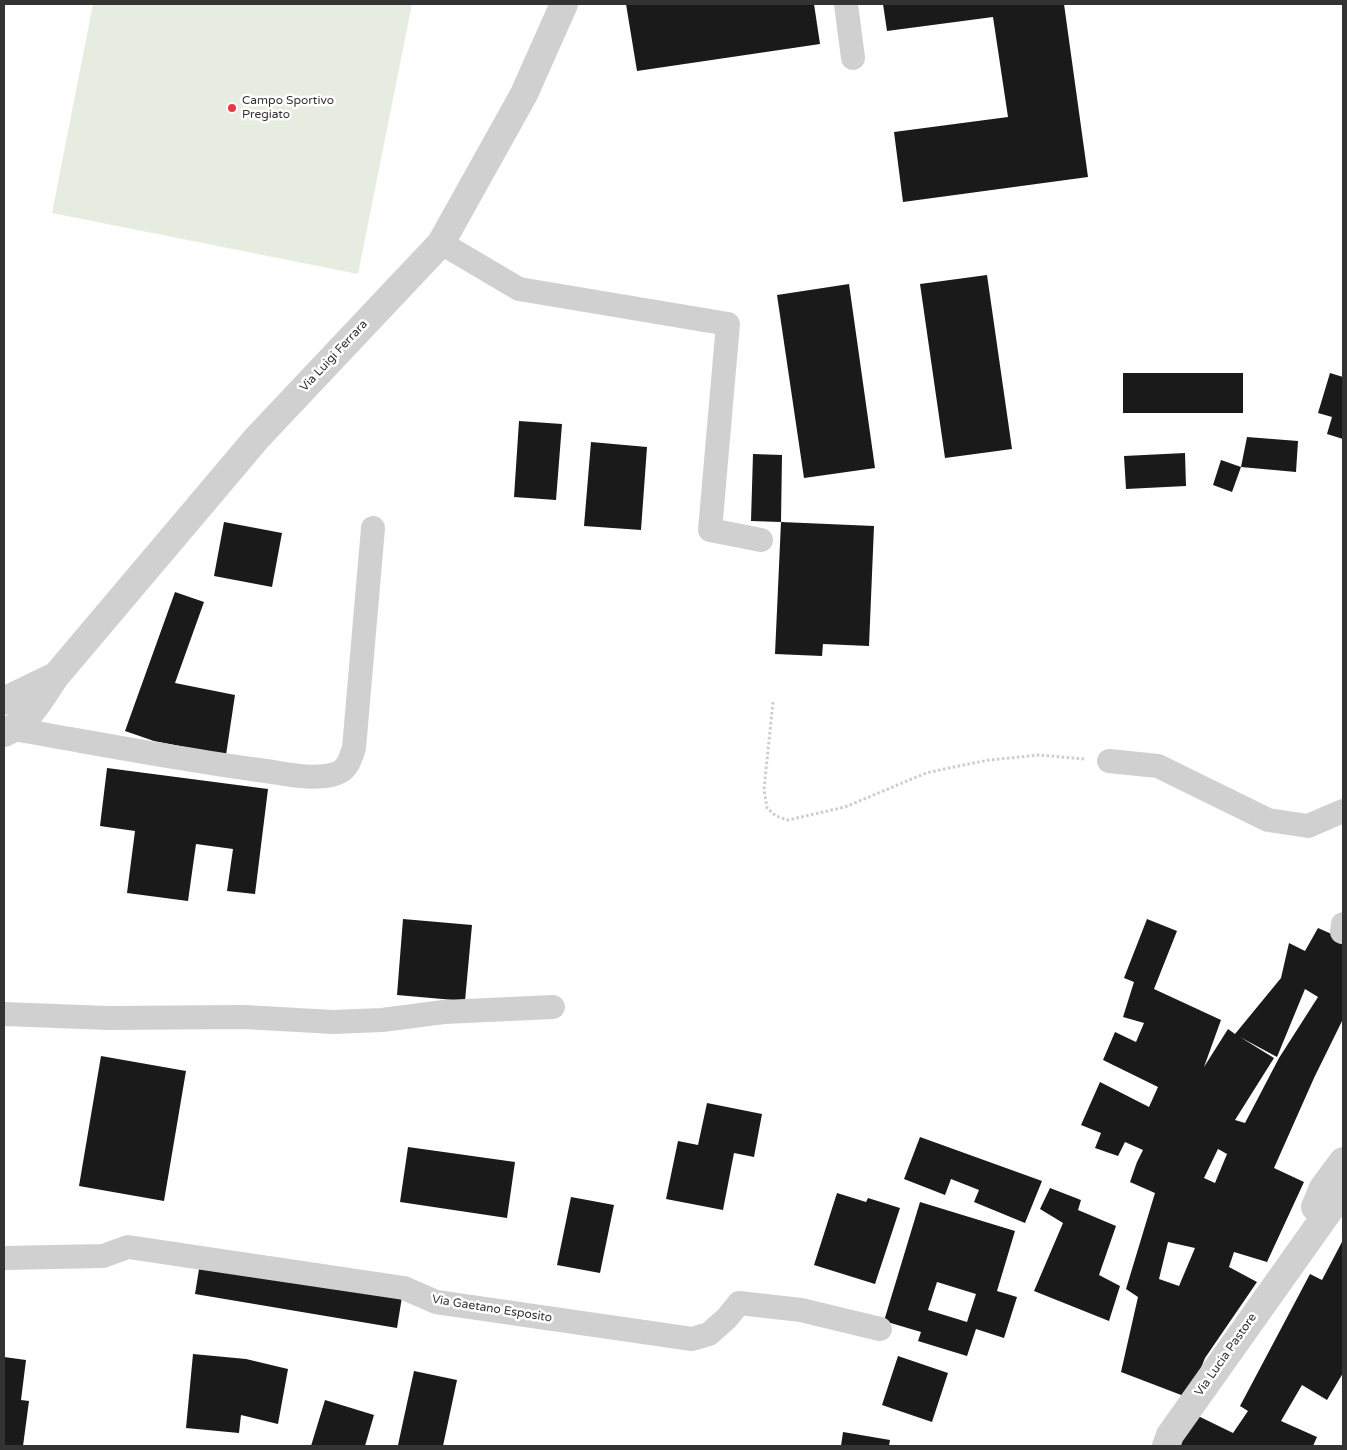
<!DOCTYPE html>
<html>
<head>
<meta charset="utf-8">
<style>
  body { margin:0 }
  #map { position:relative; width:1347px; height:1450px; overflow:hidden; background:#fff; font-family:"Varela Round",sans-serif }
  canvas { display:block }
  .frame { position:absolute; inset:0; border:5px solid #333; pointer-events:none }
</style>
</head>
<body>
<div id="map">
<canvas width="1347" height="1450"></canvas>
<div class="frame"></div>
</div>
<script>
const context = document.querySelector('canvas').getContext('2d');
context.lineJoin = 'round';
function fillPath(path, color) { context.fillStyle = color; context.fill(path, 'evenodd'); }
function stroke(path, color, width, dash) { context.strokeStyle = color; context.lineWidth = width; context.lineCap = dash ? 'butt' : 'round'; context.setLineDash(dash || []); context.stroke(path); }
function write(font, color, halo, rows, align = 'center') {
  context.font = font + ' "Varela Round",sans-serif'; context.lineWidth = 5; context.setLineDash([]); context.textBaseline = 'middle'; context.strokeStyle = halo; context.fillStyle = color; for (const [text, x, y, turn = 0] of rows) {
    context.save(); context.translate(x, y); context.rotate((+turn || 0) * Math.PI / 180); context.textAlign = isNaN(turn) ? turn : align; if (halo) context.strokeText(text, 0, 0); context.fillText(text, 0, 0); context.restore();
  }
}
fillPath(new Path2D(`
  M93,4H412L358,274L52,213Z`), '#e6ecdf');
fillPath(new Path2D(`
  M626,4H814L820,44L637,71Z
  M883,4H1064L1088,177L903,202L894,132L1008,117L993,17L887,31Z
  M987,275L1012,449L945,458L920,284Z
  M849,284L875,468L804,478L777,295Z
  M1123,373H1243V413H1123Z
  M1330,373L1343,377V439L1327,434L1332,417L1318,413Z
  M519,421L562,424L556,500L514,497Z
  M1247,437L1298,441L1296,472L1241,467Z
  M591,442L647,447L641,530L584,526Z
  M1185,453L1186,486L1126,489L1124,456Z
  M753,454L782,455L781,522L751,521Z
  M1221,460L1241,467L1232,492L1213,485Z
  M224,522L282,533L272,587L214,576Z
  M781,522L874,526L869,646L823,644L822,656L775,654Z
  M175,592L204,602L175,683L235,695L226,755L154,741L125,731Z
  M107,768L268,789L255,894L227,891L233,849L196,844L188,901L127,893L135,831L100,826Z
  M403,919L472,925L465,1001L397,995Z
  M1147,919L1177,931L1154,989L1221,1020L1204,1067L1228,1029L1235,1034L1281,978L1289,943L1305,951L1318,928L1343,939V1019L1314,1078L1274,1168L1304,1182L1267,1262L1234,1252L1229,1267L1257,1282L1205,1358L1189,1398L1121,1372L1138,1297L1126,1289L1155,1193L1130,1182L1137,1162L1143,1150L1125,1142L1118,1156L1095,1148L1101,1133L1081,1125L1100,1082L1149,1107L1158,1087L1103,1060L1115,1032L1136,1042L1144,1023L1123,1017L1134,982L1124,978ZM1305,989L1318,997L1279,1058L1245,1123L1235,1120L1274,1058L1240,1037L1277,1057ZM1218,1149L1227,1154L1215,1183L1204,1178ZM1168,1242L1195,1248L1179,1286L1159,1279Z
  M101,1056L186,1071L164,1201L79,1186Z
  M707,1103L762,1114L754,1157L734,1153L723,1210L666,1199L678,1141L698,1145Z
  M920,1137L1042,1181L1025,1223L974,1202L979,1190L951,1179L945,1195L904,1179Z
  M408,1147L515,1162L507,1218L400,1202Z
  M1050,1188L1081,1200L1078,1210L1116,1226L1099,1275L1120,1286L1109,1321L1034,1291L1063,1223L1040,1209Z
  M837,1193L866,1202L868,1198L900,1208L875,1284L814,1265Z
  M571,1197L614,1205L600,1273L557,1265Z
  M920,1202L1015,1231L997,1291L1017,1297L1004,1338L976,1329L967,1356L918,1341L921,1332L884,1321ZM937,1282L976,1294L967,1322L928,1310Z
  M1343,1240V1373L1327,1400L1302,1385L1281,1421L1317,1437L1313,1446H1173L1192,1413L1233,1433L1248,1411L1240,1406L1310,1274L1322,1280Z
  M200,1263L402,1297L397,1328L195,1294Z
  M193,1354L246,1359L288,1369L278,1424L241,1415L239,1433L186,1428Z
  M898,1356L948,1373L932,1422L882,1405Z
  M4,1357L26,1360L21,1400L29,1401L23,1446H4Z
  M414,1371L457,1380L443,1446L398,1445Z
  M325,1400L374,1415L365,1446H311Z
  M843,1432L890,1440L889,1446H841Z`), '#1a1a1a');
stroke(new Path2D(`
  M773,702L764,789L767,808L776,816L788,820L845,807L926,773L949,768L989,760L1039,755L1084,759`), '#cdcdcd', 3, [2.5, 2.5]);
stroke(new Path2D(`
  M846,4L853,58
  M441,243L519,289L728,324L710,530L761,540
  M13,729C95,743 177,759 259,770C283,773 311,781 335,774C348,770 350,759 354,748L373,528
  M1109,761L1158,766L1268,820L1308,826L1343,811
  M1342,932L1343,924
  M4,1014L108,1018L244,1017L333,1022L382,1020L444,1012L553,1007
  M4,1258L103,1256L128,1247L404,1288L436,1302L692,1339L709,1334L727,1318L739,1303L801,1310L880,1329`), '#d0d0d0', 24);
stroke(new Path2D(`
  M4,701L53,677
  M4,733C28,723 41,698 55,677L257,438L441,243L524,94L564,4
  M1315,1207L1323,1188L1343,1161
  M1166,1446L1170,1435L1343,1191`), '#d0d0d0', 28);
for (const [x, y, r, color] of [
  [232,108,5,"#e63946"]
]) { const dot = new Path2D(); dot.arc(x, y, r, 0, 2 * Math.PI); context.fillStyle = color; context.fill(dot); stroke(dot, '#fff', 2); }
write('12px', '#333', '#fff', [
  ["Campo Sportivo",242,101],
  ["Pregiato",242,115]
], 'left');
write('12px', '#333', '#fff', [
  ["Via Luigi Ferrara",334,356,-47],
  ["Via Gaetano Esposito",492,1309,9],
  ["Via Lucia Pastore",1226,1355,-55]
]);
</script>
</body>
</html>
